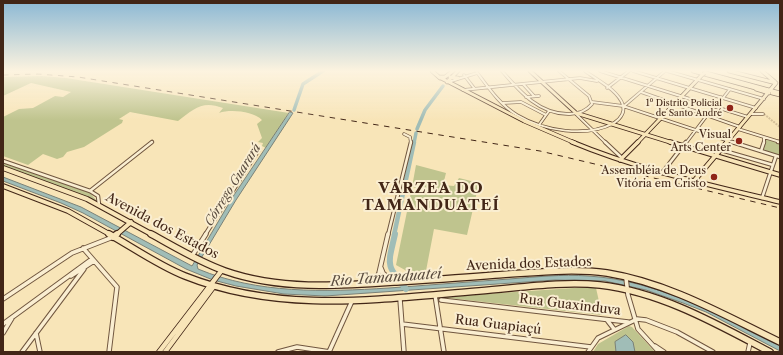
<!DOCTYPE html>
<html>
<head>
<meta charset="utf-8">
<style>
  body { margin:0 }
  #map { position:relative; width:783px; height:355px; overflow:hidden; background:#f8e5b8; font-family:"Libre Caslon Text",serif }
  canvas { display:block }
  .frame { position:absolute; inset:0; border:4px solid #422617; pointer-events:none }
</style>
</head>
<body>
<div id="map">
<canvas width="783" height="355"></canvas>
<div class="frame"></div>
</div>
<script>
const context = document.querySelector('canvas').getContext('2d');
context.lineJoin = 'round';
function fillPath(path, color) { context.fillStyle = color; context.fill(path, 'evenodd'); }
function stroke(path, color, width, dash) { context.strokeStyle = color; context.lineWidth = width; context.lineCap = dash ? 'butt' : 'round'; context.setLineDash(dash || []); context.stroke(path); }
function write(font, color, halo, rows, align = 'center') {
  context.font = font + ' "Libre Caslon Text",serif'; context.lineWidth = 4; context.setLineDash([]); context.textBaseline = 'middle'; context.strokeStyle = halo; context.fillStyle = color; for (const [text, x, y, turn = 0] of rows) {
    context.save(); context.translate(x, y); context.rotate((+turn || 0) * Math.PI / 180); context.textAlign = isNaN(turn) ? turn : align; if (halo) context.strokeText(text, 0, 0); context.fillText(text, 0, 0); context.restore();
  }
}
fillPath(new Path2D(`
  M42,76L66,78L289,113L266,148L262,146L263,143L258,142L262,138L257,124L262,120C253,111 230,109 219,113L223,108C202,100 194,109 178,121L130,112L119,119L123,120L122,123L84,147L67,152L63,157L57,159L43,154L28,165L3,156V117L19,109L33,108L55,96L63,97L71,92L31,83L3,96V77Z
  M764,139L780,143V157L762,150L765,142Z
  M3,162L90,193L97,201L3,166Z
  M416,165L446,173L443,185L454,186L459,178L479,183L467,235L434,229L425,276L414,275L396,265L411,192H416V188L412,187Z
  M574,288H596L602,315L439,297Z
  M629,326L632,327L655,352H593L598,344Z`), '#bfc48e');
const water = new Path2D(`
  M290,112L293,113L236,200L197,265L198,269C258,294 324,292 389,288C429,285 469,282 509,279C536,277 562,274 588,276C657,280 720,315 780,346V351L706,312L683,303L646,290L605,281L555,280L325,296L284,294L236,286L213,280L186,269L83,213L61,203L3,181V177L81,207L192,266L234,195Z
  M626,335L633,342L635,352H616L615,342Z`);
fillPath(water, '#a0bdb7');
stroke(water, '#7a8177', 1);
stroke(new Path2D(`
  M294,110L303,84L323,71
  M417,129L425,110L443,86
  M414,143L416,133`), '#a0bdb7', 3.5);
stroke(new Path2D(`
  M394,235L414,142`), '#a0bdb7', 4.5);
stroke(new Path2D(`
  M395,234C388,265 385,264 406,289`), '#a0bdb7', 6);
stroke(new Path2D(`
  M764,114L780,127`), '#d4bf98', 2, [2, 1]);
const minorFar2 = new Path2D(`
  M476,71C488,87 500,105 517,115C544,131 586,138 614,123C620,119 625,113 623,105C618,90 597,80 585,71
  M502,71C520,92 540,115 570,114C580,113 586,111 592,104L589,96L559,71
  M600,71L748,117
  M633,71L756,108
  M667,71L764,99
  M464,75L474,88
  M448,82L477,73
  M523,84L534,96
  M607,88L629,71
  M463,90L580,78L597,81
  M641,92L740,127
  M526,97L539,96
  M723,98L730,89
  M592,102L623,106L735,143
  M503,103L521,102L546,115
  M624,106L665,71
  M576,114L606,143
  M751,114H763
  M539,125L549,111
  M738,129L780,142
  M404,134L410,137L411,143
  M686,143L721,97
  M764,143V137`);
const minorFar1 = new Path2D(`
  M605,142L622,158
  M732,142L780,157
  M778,142H780
  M721,150L773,165
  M761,151L764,142
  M3,161L90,191L98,196L99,205
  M662,173L686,142
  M90,191L152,142
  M762,198L776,156
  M205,235L259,149
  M388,235L411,142`);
const minor = new Path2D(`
  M83,248L117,287L109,352
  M192,256L206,234
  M381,268L383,273L393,282
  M71,276L94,261
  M626,278L628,295L638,329L659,352
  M374,283L379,273L388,234
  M435,295L444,352
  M3,299L72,253L113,237
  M400,299L404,352
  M441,300L628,322
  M607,320L614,329
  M3,324L92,259
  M402,324L591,347
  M3,333L12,318
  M36,333L40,352
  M655,346L664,352
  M22,352L84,269
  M278,352L297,347L330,352
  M329,352L352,301
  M588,352L598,338L637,319L646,320L677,332L713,352
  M748,352L750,343`);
const majorFar2 = new Path2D(`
  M432,71L440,78
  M530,71L576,113L673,143
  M699,71L780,93
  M729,71L776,83
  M762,71L775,82
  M439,77L524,121L575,143
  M440,77H445L453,71
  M450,77L458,78
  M447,82L458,71
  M756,89L769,93
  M637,143L703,74
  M726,143L776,83`);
const majorFar1 = new Path2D(`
  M572,142C639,170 710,185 780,202
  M670,142L780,175
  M620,160L638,142
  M694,181L727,142`);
const major = new Path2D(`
  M159,352L222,270
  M165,352L214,286`);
const highwayFar2 = new Path2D(`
  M693,71L759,89
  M772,93L780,95`);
const highwayFar1 = new Path2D(`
  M3,168L87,199L153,235
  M3,186L68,211L111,235
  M116,235L131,222`);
const highway = new Path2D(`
  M109,234C132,247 161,267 185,276C280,314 380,299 479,291C519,288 561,281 600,285C661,292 717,324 770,352
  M151,234C175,247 199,262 225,271C279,290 337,286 394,282C427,280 461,278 495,275C532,273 570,268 607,273C669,283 724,315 780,342
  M113,237L117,234`);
stroke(minorFar2, '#70563f', 3.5);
stroke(minorFar1, '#70563f', 4.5);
stroke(minor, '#70563f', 5.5);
stroke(majorFar2, '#422617', 4.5);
stroke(majorFar1, '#422617', 5.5);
stroke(major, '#422617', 6);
stroke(highwayFar2, '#422617', 4.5);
stroke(highwayFar1, '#422617', 6);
stroke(highway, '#422617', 8);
stroke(minorFar2, '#faeed1', 2);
stroke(minorFar1, '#faeed1', 2.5);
stroke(minor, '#faeed1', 3.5);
stroke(majorFar2, '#f8e5b8', 3);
stroke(majorFar1, '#f8e5b8', 3.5);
stroke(major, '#f8e5b8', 4.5);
stroke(highwayFar2, '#f8e5b8', 3);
stroke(highwayFar1, '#f8e5b8', 4);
stroke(highway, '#f8e5b8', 5.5);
stroke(new Path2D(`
  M3,75L38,74L78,77L540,151L780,208`), '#422617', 1, [5.5, 5.5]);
const majorBridge = new Path2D(`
  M703,74L705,73`);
stroke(majorBridge, '#422617', 4.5, []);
stroke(majorBridge, '#f8e5b8', 3);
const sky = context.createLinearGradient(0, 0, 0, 120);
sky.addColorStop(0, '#8bb8d4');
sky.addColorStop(0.59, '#fcf3df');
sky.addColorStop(1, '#fcf3df00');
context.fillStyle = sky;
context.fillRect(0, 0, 783, 120);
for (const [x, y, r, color] of [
  [730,108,4,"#8f2418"],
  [739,141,4,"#8f2418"],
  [714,177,4,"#8f2418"]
]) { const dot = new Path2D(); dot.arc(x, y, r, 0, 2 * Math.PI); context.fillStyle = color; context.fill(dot); stroke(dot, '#faeed1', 1.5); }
write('9px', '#422617', '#faeed1', [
  ["1º Distrito Policial",722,103],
  ["de Santo André",722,113]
], 'right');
write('11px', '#422617', '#faeed1', [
  ["Visual",731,135],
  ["Arts Center",731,148],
  ["Assembléia de Deus",706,171],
  ["Vitória em Cristo",706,184]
], 'right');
write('italic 12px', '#5a4c3f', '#faeed1', [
  ["Córrego Guarará",233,185,-58]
]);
write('13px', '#422617', '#faeed1', [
  ["Avenida dos Estados",162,226,28],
  ["Avenida dos Estados",529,264,-2],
  ["Rua Guaxinduva",570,305,7],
  ["Rua Guapiaçú",498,325,7]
]);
write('italic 14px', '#5a4c3f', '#faeed1', [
  ["Rio Tamanduateí",386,278,-4]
]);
context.letterSpacing = '1px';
write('bold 15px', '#422617', '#faeed1', [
  ["VÁRZEA DO",431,189],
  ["TAMANDUATEÍ",431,206]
]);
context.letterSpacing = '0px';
</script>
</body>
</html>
